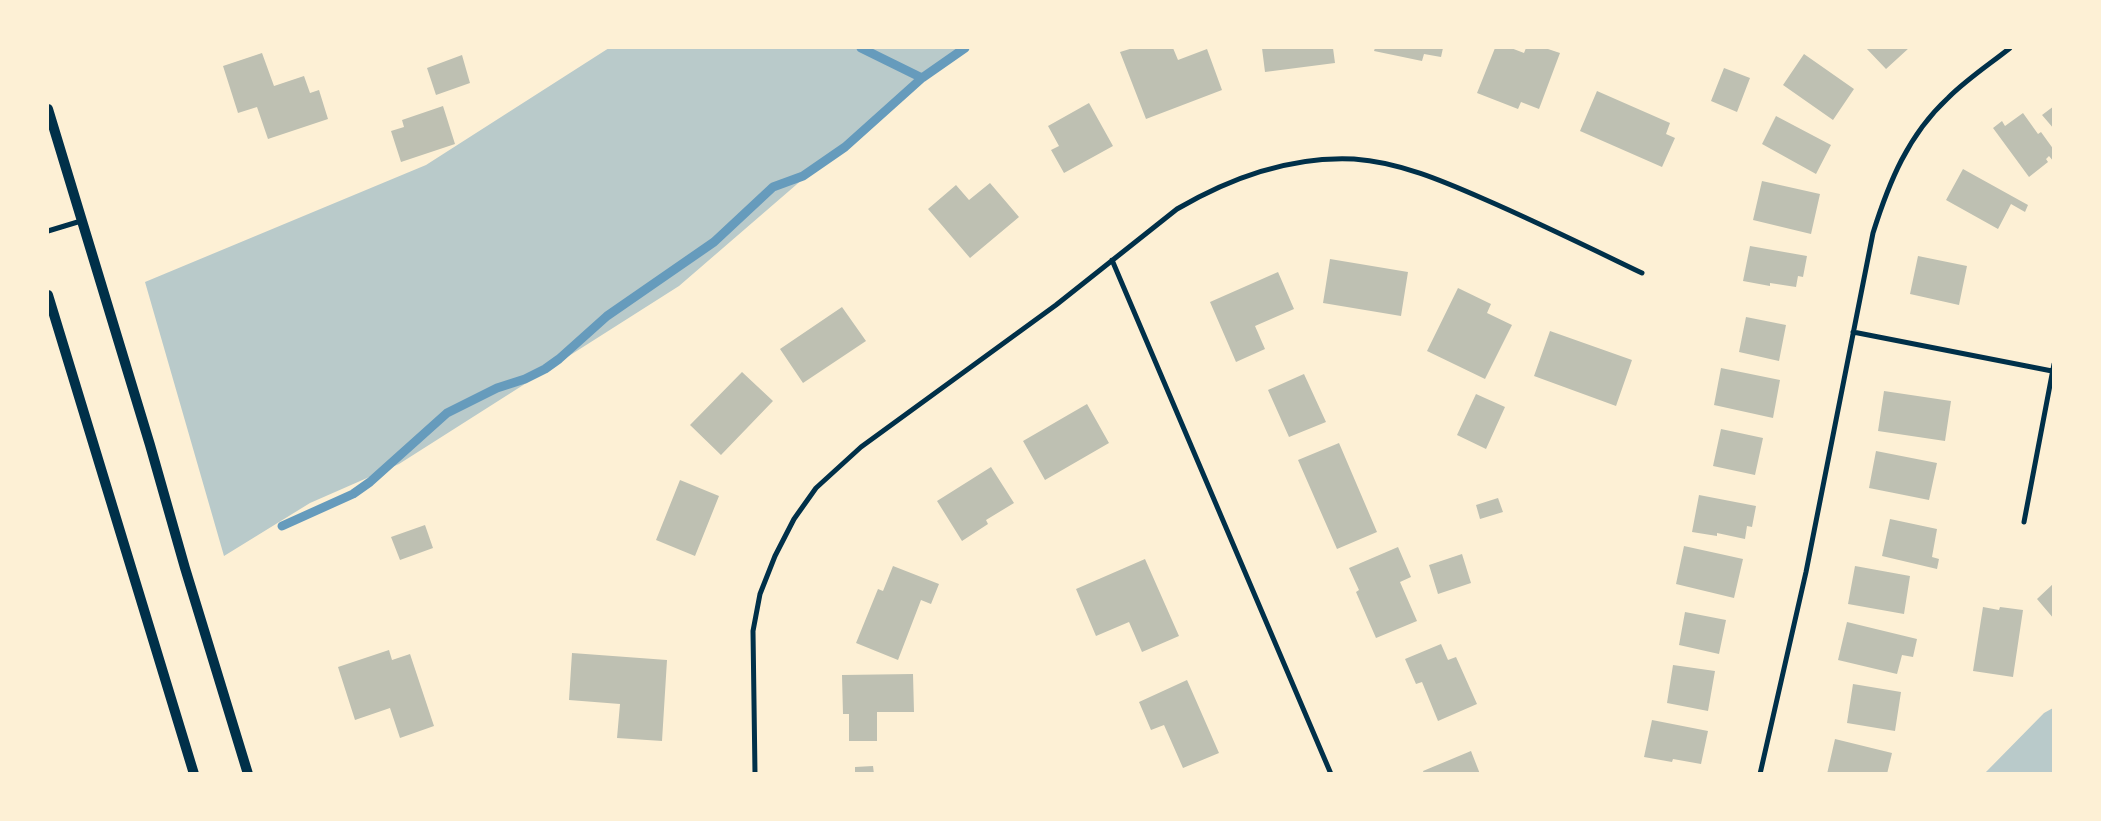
<!DOCTYPE html>
<html>
<head>
<meta charset="utf-8">
<style>
  body { margin:0 }
  #map { position:relative; width:2101px; height:821px; overflow:hidden; background:#fdf0d5; font-family:Spectral,serif }
  canvas { display:block }
  .frame { position:absolute; inset:0; border:49px solid #fdf0d5; pointer-events:none }
</style>
</head>
<body>
<div id="map">
<canvas width="2101" height="821"></canvas>
<div class="frame"></div>
</div>
<script>
const context = document.querySelector('canvas').getContext('2d');
context.lineJoin = 'round';
function fillPath(path, color) { context.fillStyle = color; context.fill(path, 'evenodd'); }
function stroke(path, color, width, dash) { context.strokeStyle = color; context.lineWidth = width; context.lineCap = dash ? 'butt' : 'round'; context.setLineDash(dash || []); context.stroke(path); }
fillPath(new Path2D(`
  M609,48H960L906,90L679,286L399,464L310,503L224,556L145,282L426,165Z
  M2053,708V773H1985L2044,713Z`), '#b9caca');
stroke(new Path2D(`
  M861,48L922,78
  M282,526L353,494L370,482L447,413L497,388L525,379L545,369L559,359L607,316L714,242L773,187L803,176L845,147L922,78L965,48`), '#669bbc', 9);
fillPath(new Path2D(`
  M1133,48H1173L1178,60L1207,49L1222,90L1146,119L1120,52Z
  M1262,48H1333L1335,63L1265,72Z
  M1375,48H1443L1441,57L1424,54L1422,61L1374,51Z
  M1495,48H1511L1524,53L1526,48H1545L1560,53L1539,109L1521,102L1518,109L1477,93Z
  M1866,48H1909L1886,69Z
  M262,53L274,86L304,76L310,93L319,90L328,119L268,139L257,107L238,113L223,66Z
  M1804,54L1854,89L1833,120L1783,85Z
  M462,55L470,83L436,95L427,68Z
  M1724,68L1750,78L1737,112L1711,101Z
  M1597,91L1670,123L1666,134L1675,138L1662,167L1580,131Z
  M1089,103L1113,146L1064,173L1051,150L1059,146L1048,126Z
  M443,106L455,144L401,162L391,131L404,127L402,120Z
  M2054,106V129L2042,115Z
  M2023,113L2038,134L2041,132L2054,150V162L2049,156L2046,159L2048,162L2029,177L1993,128L2002,121L2005,126Z
  M1776,116L1831,145L1816,174L1762,144Z
  M1963,169L2028,205L2025,212L2011,204L1998,229L1946,200Z
  M1762,181L1820,194L1811,234L1753,220Z
  M990,183L1019,217L970,258L928,209L956,185L969,200Z
  M1750,246L1807,256L1803,277L1798,276L1796,287L1770,283V286L1743,281Z
  M1918,256L1967,266L1959,305L1910,294Z
  M1330,259L1408,272L1401,316L1323,303Z
  M1278,272L1294,309L1255,326L1265,349L1236,362L1210,302Z
  M1458,288L1491,304L1487,313L1512,325L1485,379L1427,351Z
  M842,307L866,341L803,383L780,349Z
  M1746,317L1786,325L1779,361L1739,352Z
  M1550,331L1632,360L1616,406L1534,376Z
  M1721,368L1780,380L1773,418L1714,405Z
  M742,372L773,401L721,455L690,425Z
  M1304,374L1326,422L1289,437L1268,390Z
  M1884,391L1951,401L1945,441L1878,431Z
  M1476,394L1505,407L1486,449L1457,435Z
  M1087,404L1109,443L1045,480L1023,441Z
  M1721,429L1763,438L1755,475L1713,466Z
  M1339,443L1377,532L1337,549L1298,460Z
  M1876,451L1937,463L1929,500L1869,488Z
  M991,467L1014,503L986,520L988,524L962,541L937,501Z
  M680,480L719,496L695,556L656,540Z
  M1699,495L1756,506L1752,527L1747,526L1745,539L1717,533V536L1692,532Z
  M1498,498L1503,512L1480,519L1476,505Z
  M1890,519L1937,529L1932,557L1939,559L1937,569L1882,556Z
  M425,525L433,548L400,560L391,537Z
  M1684,546L1743,559L1734,598L1676,584Z
  M1398,547L1411,577L1400,582L1417,621L1376,638L1356,592L1359,590L1349,568Z
  M1462,554L1471,583L1438,594L1429,565Z
  M1145,559L1179,636L1142,652L1129,622L1096,636L1076,589Z
  M893,566L939,584L931,604L921,600L898,660L856,643L878,589L883,591Z
  M1855,566L1910,576L1904,614L1848,604Z
  M2054,583V619L2037,599Z
  M1983,607L1999,610L2000,607L2023,610L2013,677L1973,671Z
  M1685,612L1726,620L1719,654L1679,645Z
  M1847,622L1917,639L1913,657L1902,655L1897,674L1838,660Z
  M1441,644L1448,660L1456,657L1477,704L1438,721L1422,682L1416,684L1405,659Z
  M389,650L392,660L410,654L434,726L400,738L390,708L355,720L338,667Z
  M572,653L667,660L662,741L617,738L620,704L569,700Z
  M1673,665L1715,671L1708,711L1667,703Z
  M913,674L914,712H877V741H849V714H843L842,675Z
  M1187,680L1219,753L1183,768L1164,725L1151,730L1139,702Z
  M1853,684L1901,692L1895,731L1847,723Z
  M1652,720L1708,731L1701,764L1673,759L1672,762L1644,757Z
  M1835,739L1892,753L1887,774H1827Z
  M1471,751L1480,774H1424L1423,771Z
  M873,766L874,774H855V767Z`), '#bec0b2');
stroke(new Path2D(`
  M48,231L81,221
  M1112,260L1331,774
  M1853,332L2052,371
  M2024,522L2054,364
  M755,774L753,631L760,594L775,556L794,519L816,488L861,447L1056,305L1177,209C1230,178 1292,156 1354,159C1399,162 1443,181 1484,199C1537,222 1590,248 1642,273
  M1760,774L1806,572L1873,233C1889,182 1908,135 1948,98C1967,79 1990,64 2010,48`), '#003049', 5);
stroke(new Path2D(`
  M48,109L150,445L185,568L248,774
  M48,295L194,774`), '#003049', 10);
</script>
</body>
</html>
